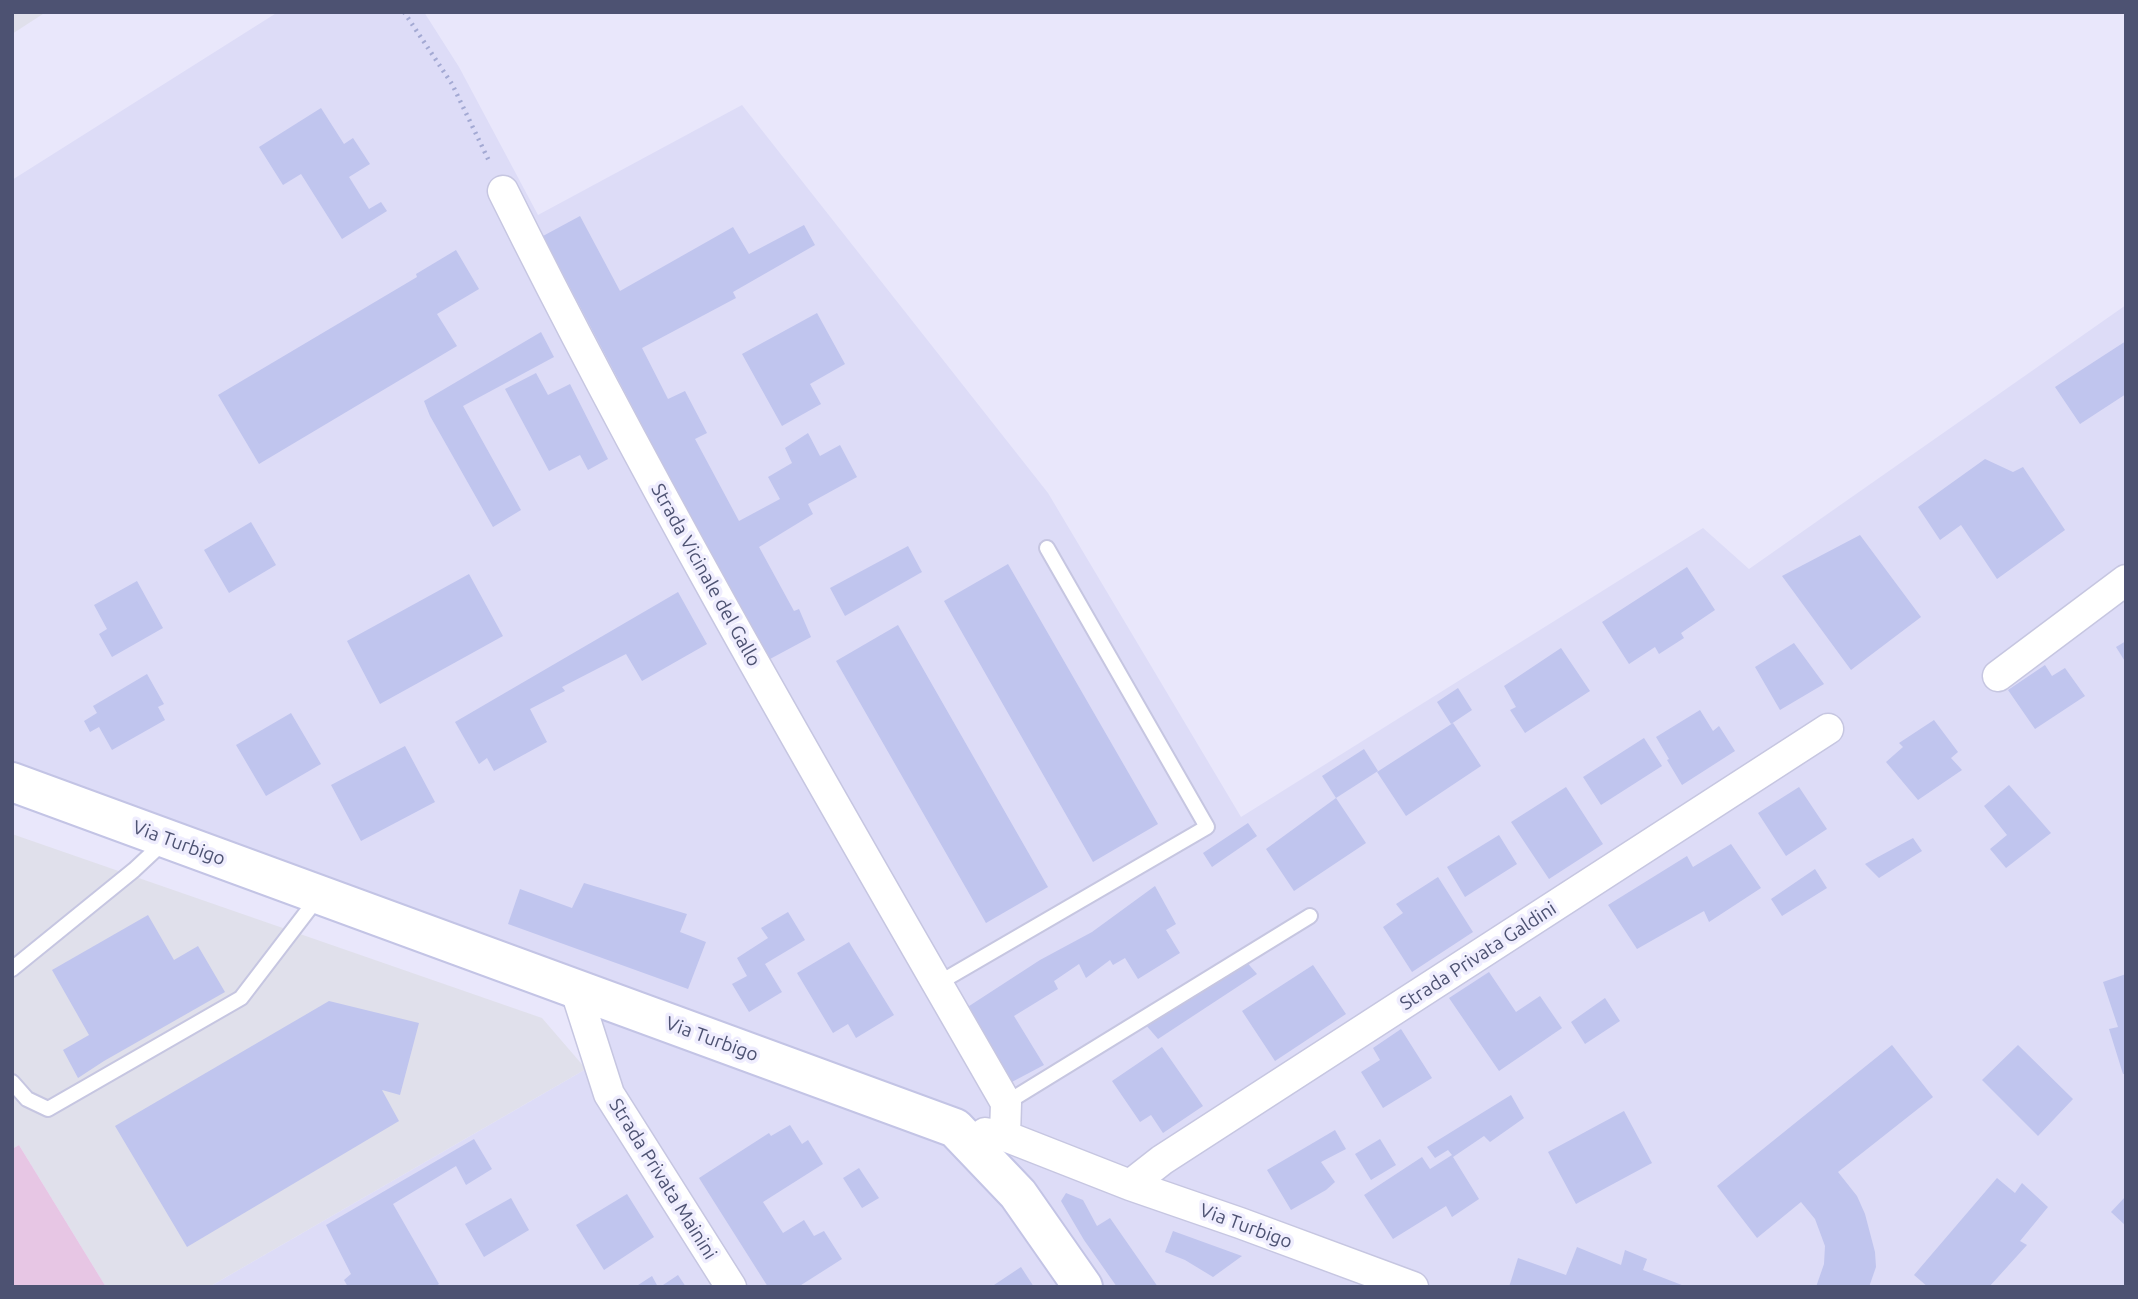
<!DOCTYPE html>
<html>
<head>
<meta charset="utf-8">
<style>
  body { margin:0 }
  #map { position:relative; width:2138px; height:1299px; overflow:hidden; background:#e9e7fb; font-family:Ubuntu,sans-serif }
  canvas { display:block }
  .frame { position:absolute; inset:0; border:14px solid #4d5272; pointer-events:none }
</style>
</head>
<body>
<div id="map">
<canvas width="2138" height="1299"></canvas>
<div class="frame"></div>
</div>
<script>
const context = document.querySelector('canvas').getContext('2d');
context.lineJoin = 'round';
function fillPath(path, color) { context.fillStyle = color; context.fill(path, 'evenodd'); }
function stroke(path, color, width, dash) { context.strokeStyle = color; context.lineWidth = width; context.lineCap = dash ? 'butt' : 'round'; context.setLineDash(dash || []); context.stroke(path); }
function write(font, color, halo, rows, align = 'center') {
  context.font = font + ' Ubuntu,sans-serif'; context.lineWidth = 7; context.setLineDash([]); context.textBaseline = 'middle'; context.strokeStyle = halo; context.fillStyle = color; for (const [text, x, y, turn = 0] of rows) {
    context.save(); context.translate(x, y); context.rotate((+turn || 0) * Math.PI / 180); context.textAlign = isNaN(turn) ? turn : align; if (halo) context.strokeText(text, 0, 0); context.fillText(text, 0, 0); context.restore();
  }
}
fillPath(new Path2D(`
  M278,12H424L459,67L538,215L742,105L1048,493L1241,817L1703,528L1749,569L2126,305V1287H209L586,1069L579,978L12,769V180Z`), '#dddcf7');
fillPath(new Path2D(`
  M12,12H46L12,34Z
  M12,834L542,1018L586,1069L209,1287H106L19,1145L12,1149Z`), '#e0e0eb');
fillPath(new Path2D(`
  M19,1145L106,1287H12V1149Z`), '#e7c6e4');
fillPath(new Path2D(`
  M321,108L344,144L353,138L370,164L349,177L369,209L381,202L387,211L342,239L301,174L283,185L259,147Z
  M580,216L620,291L733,227L749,254L804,225L815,245L733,292L736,298L642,348L668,399L685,391L707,433L695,439L739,521L780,499L768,477L792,463L785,448L808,433L820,456L840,445L857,477L808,504L813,514L759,547L794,611L799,609L811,637L770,659L702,540L543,236Z
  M456,250L479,289L437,314L457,346L259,464L218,395L417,277L416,274Z
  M817,313L845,364L810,384L821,404L782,426L742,354Z
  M541,332L554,357L463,406L521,510L493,527L430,416L424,401Z
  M2126,341V394L2080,424L2055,387Z
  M536,373L548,395L570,384L608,459L588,470L580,455L549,471L505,389Z
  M1985,459L2013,472L2023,467L2065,530L1997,579L1961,525L1940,540L1918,507Z
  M251,522L276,565L229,593L204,550Z
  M1860,535L1921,617L1851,670L1782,576Z
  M908,546L922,572L845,616L830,588Z
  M1008,564L1158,824L1093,862L944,601Z
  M1687,567L1715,610L1681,633L1684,638L1659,654L1655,647L1629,664L1602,622Z
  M469,574L503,636L380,704L347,641Z
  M137,581L163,628L112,657L99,634L107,629L94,605Z
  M678,592L707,644L642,681L626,654L562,687L565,691L530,709L547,742L494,771L487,758L479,764L455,722Z
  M898,625L1048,887L986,923L836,661Z
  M2126,641V663L2116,647Z
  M1794,643L1824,684L1780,710L1755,667Z
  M1561,648L1590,691L1525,733L1510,710L1516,707L1504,686Z
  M2045,665L2052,676L2065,668L2085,696L2035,729L2008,690Z
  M147,674L164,704L158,707L165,720L112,750L99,727L90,732L84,721L97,713L93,706Z
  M1458,688L1472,710L1451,724L1437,702Z
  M1700,710L1713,731L1719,726L1735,751L1682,785L1667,760L1669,759L1656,737Z
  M291,713L321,764L266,796L236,745Z
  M1934,720L1958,752L1951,758L1962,770L1918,800L1886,762L1903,747L1899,743Z
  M1453,723L1481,766L1406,816L1377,772Z
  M1644,738L1662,766L1601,805L1583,777Z
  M405,746L435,802L361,841L331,785Z
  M1364,749L1378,771L1336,798L1322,776Z
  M2009,785L2051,833L2006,868L1990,849L2007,835L1984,806Z
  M1566,787L1603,844L1549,879L1511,822Z
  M1799,787L1827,829L1786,856L1758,813Z
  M1336,798L1366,843L1294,891L1266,849Z
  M1248,823L1257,836L1212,867L1203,853Z
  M1499,835L1517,864L1465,897L1447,867Z
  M1913,838L1922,851L1879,878L1865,864Z
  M1731,844L1761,888L1709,922L1704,911L1637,949L1608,905L1687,856L1693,867Z
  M1815,869L1827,888L1782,916L1771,899Z
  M1438,877L1473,932L1412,972L1383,927L1403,913L1396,904Z
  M584,883L687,914L680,932L706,942L688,989L508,924L520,889L572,908Z
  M1155,886L1176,924L1166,930L1180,953L1138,979L1125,958L1113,965L1110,960L1086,978L1079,964L1054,981L1058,989L1014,1016L1044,1065L1010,1083L963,1010L1040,960L1092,932Z
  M788,912L805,940L765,964L782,992L749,1012L732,984L747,976L737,958L768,938L761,928Z
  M148,915L174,960L198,946L225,992L104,1061L78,1078L63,1050L89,1035L52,970Z
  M849,942L894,1015L856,1038L848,1024L833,1033L797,973Z
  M1244,959L1257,974L1158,1039L1145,1024Z
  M1313,965L1346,1014L1275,1061L1242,1011Z
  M1489,972L1516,1012L1540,996L1562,1028L1499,1071L1449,998Z
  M2126,974V1074H2123L2109,1029L2118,1027L2103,982Z
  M1605,998L1620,1021L1585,1044L1571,1022Z
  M329,1001L419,1023L400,1095L382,1090L399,1121L187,1247L115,1126Z
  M1401,1029L1432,1078L1383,1108L1361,1072L1380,1060L1373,1048Z
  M1892,1045L1933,1097L1838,1172L1857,1196L1865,1214L1875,1252L1876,1267L1869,1287H1816L1824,1264L1825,1246L1815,1219L1801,1202L1757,1238L1717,1186Z
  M2018,1045L2073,1099L2038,1136L1982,1080Z
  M1162,1047L1203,1106L1163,1133L1151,1115L1140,1122L1112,1081Z
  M1511,1095L1524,1118L1490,1142L1484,1136L1453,1157L1479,1199L1452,1217L1446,1206L1393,1239L1364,1195L1422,1157L1430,1169L1452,1155L1448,1150L1435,1158L1427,1147Z
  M1624,1111L1652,1163L1576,1204L1548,1152Z
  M790,1125L802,1144L808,1140L823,1164L763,1202L783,1233L804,1220L814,1236L824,1231L842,1259L798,1287H768L699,1178L769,1133L771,1136Z
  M1335,1130L1346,1149L1321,1162L1335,1182L1326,1190L1291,1210L1267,1170Z
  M474,1139L492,1169L466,1185L456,1166L393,1204L439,1284L434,1287H348L344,1280L351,1274L326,1225Z
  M1380,1139L1396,1165L1371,1180L1355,1154Z
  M859,1168L879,1198L862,1208L843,1178Z
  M1997,1178L2015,1193L2022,1183L2048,1207L2020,1241L2027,1245L1989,1287H1928L1914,1275Z
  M1066,1193L1083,1200L1097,1226L1110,1218L1158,1287H1117L1084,1240L1061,1201Z
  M627,1194L654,1237L604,1270L576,1225Z
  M2126,1196V1226L2111,1212Z
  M511,1198L529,1230L484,1257L465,1224Z
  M1173,1231L1242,1256L1213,1277L1185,1260L1165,1252Z
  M1577,1247L1621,1265L1625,1250L1647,1259L1643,1270L1687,1287H1509L1518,1258L1566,1275Z
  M1021,1267L1034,1287H991Z
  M678,1275L686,1287H660Z
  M652,1276L658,1287H635Z`), '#c0c5ee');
const service = new Path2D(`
  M12,969L134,870L164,842
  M937,984L1207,827L1047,548
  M12,1082L27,1099L48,1109L241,998L319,896
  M1006,1103L1310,916`);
const minor = new Path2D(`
  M503,191C657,502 833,802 1006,1103L1005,1136
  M1998,676L2126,580
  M575,988L609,1094L731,1287
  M985,1133L1005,1136L1130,1185L1240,1223L1413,1287
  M1130,1185L1162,1160L1828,729`);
const secondary = new Path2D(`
  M12,782L955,1128L1018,1194L1083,1287`);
stroke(service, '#c6c6e1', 18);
stroke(minor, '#c6c6e1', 33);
stroke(secondary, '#c3c4e5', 42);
stroke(new Path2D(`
  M404,12L452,84L490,163`), '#a3a9d3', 4.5, [2, 5]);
stroke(service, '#fff', 14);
stroke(minor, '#fff', 30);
stroke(secondary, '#fff', 38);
write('19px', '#4d5272', '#efedfe', [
  ["Strada Vicinale del Gallo",706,575,61],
  ["Via Turbigo",179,843,20],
  ["Strada Privata Galdini",1478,956,-33],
  ["Via Turbigo",712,1039,20],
  ["Strada Privata Mainini",663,1179,58],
  ["Via Turbigo",1246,1226,20]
]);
</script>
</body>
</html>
